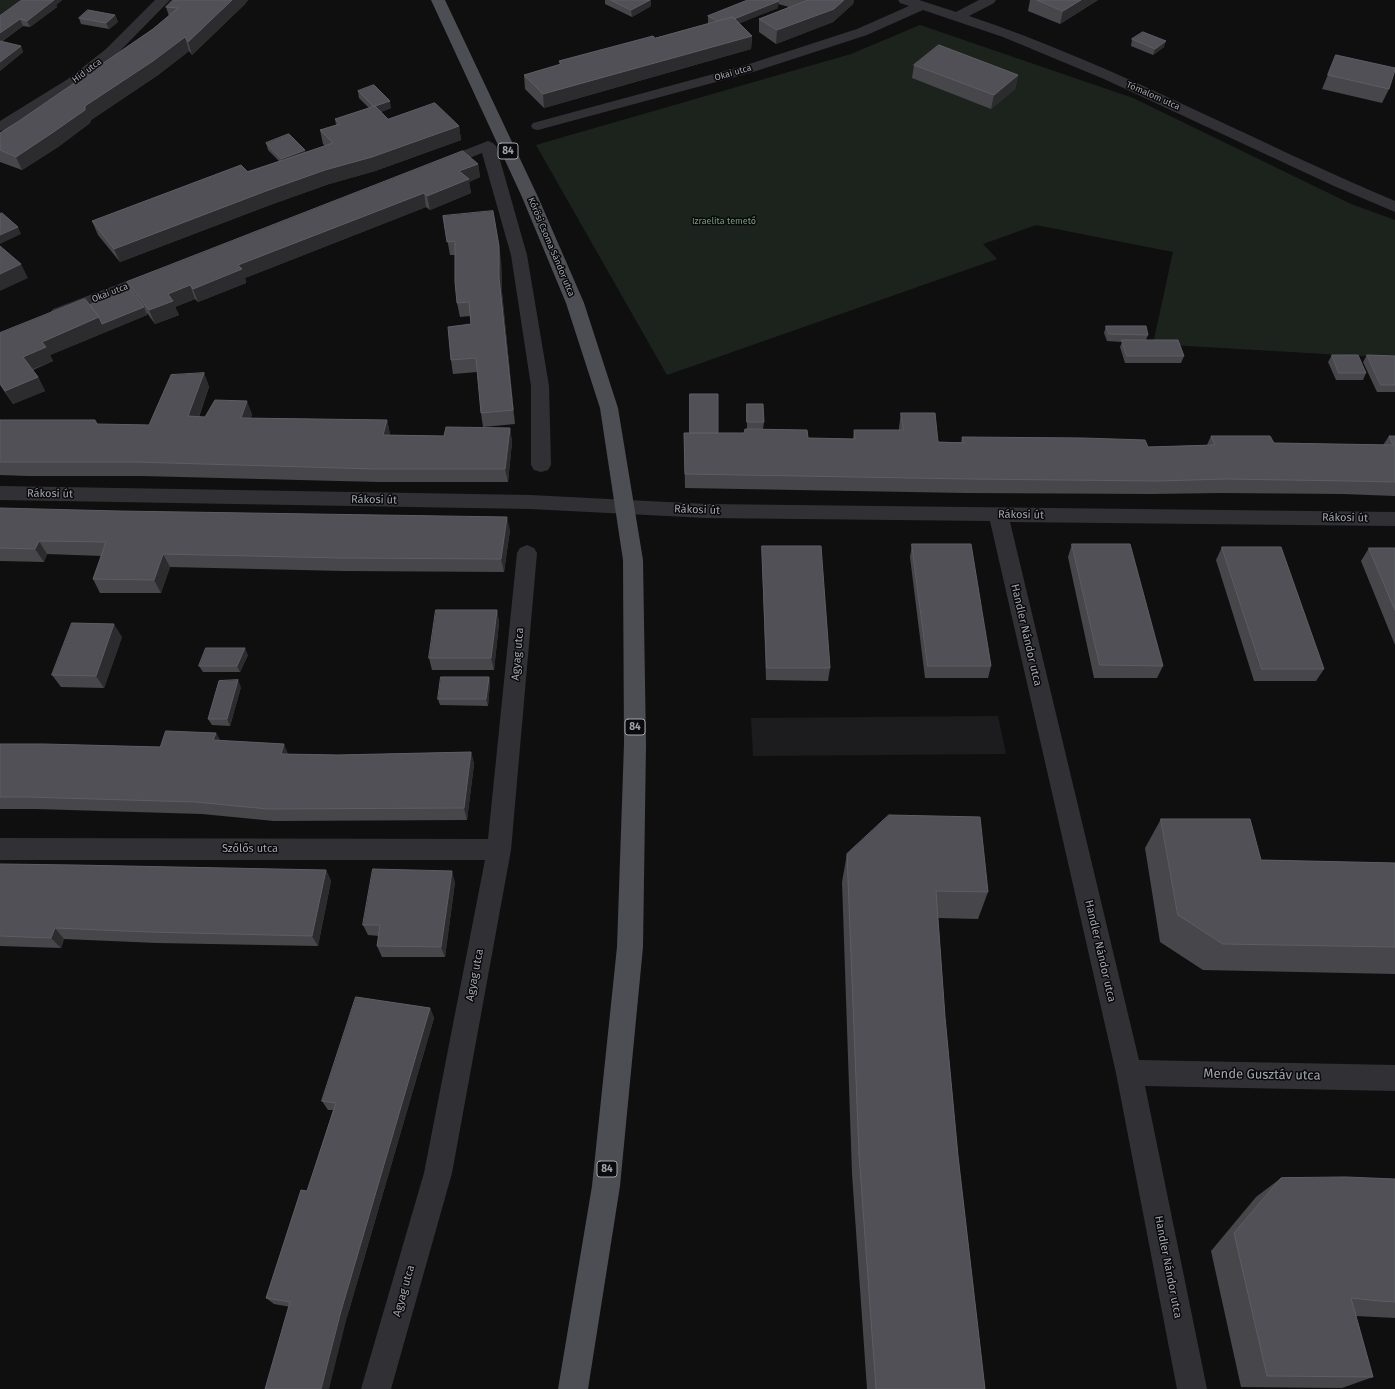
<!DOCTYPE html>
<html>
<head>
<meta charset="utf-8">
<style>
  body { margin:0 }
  canvas { display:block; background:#0f0f10 }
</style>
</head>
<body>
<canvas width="1395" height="1389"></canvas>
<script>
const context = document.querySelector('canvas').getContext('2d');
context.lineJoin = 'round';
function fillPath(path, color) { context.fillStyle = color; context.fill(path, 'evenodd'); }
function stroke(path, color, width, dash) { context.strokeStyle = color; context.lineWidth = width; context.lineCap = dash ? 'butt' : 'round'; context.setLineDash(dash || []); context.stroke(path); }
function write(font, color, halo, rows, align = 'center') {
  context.font = font + ' "Fira Sans",sans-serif'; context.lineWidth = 3; context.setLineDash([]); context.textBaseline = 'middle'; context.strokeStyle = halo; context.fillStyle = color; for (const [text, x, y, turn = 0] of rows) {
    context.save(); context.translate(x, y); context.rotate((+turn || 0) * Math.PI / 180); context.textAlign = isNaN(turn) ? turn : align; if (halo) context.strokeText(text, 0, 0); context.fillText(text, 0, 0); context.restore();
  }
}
fillPath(new Path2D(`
  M998,716L1006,754L753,756L751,718Z`), '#1c1b1d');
fillPath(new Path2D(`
  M0,0H30L0,22Z
  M920,25L1133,98L1351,204L1395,220V358L1153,344L1173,252L1036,225L983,244L997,259L667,375L536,145L851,54Z`), '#1c231d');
fillPath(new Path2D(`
  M155,0H170L116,55L78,85L5,130L0,131V121L68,79L106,49Z
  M898,0H919L956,12L979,0H996L994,3L969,16C1116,65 1252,141 1395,201V212L1334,186L1104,79L1003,37L923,10L867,35L753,72L538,130L533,129L531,126L533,123L743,66L857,29L909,6L900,3Z
  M488,141L493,143L496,146L527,255L549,386L551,465L548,470L541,472L534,470L531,465V386L511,255L482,153L439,170L434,168L431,165L434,162Z
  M156,270L162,271L164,275L162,279L65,317L59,318L53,317L50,313L53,309Z
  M0,486L530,495L706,504L1395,512V526L1010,522L1139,1060L1395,1065V1091L1145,1086L1207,1389H1177L1116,1073L990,521L706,518L530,509L0,500Z
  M527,545L534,548L537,553L511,850L452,1173L391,1389H361L424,1173L485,860H0V838L488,839L517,553L520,548Z`), '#313135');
fillPath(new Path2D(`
  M431,0H445L538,197L584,303L618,408L643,560L646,744L643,947L620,1186L588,1389H558L592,1186L617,947L624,744L623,560L600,408L566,303L522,197Z`), '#4d4e54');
fillPath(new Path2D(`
  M22,0H62L56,5L57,7L30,27L23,26L1,42L21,46L23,52L0,71V16Z
  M173,0H248L244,5L192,55L189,51L158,75L91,120L90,123L58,147L22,170L0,162V133L19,121L153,29L169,16L166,7Z
  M605,0H651V6L632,17L605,4Z
  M748,0H854L853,4L833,22L776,44L759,32V19L789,7L778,4V8L739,23L752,36L751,49L544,108L525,89L524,75L560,65L559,61L655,38L710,23H708V16Z
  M1030,0H1098L1060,24L1028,11Z
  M115,15L118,22L109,29L81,24L79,18Z
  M1132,39L1164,47L1153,55L1131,46Z
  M1336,55L1389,89L1382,103L1322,89Z
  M914,65L1018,75L1015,89L991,109L912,78Z
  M358,91L391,108L381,112L388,119L459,126L461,140L375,171L329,184L270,205L120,262L98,235L92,221L279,161L268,150L266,143L306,152L325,146L323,144L320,130L336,125L335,119L369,108L359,98Z
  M478,164L480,177L469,182L471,193L430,210L426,207L245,278L246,283L198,302L195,299L175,307L179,315L155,324L147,313V315L50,355L53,361L33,370L38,377L45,391L13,404L0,385V333L90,305L130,289L127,282Z
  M443,216L501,260L502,292L515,424L483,427L481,413L477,372L453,374L451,360L471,324L470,316L460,317L457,303L455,255H450Z
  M1106,326L1148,335L1146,340L1184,356L1181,363H1125L1120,347L1122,342L1107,341L1104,333Z
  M1332,355L1366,373L1363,380H1336L1328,362Z
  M1367,355L1395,356V392H1377L1363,362Z
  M204,373L209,387L199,417H205L252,414L251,418L387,420L390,434V435L444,436L510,428L512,442L508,482H379L141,476H28L0,475V420L97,424L149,425Z
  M747,404L764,422L763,429H747Z
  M901,413L938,442H961L962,437L1148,447L1207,445L1211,436L1274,443L1383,445L1389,436H1395V496L1343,494L1220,493L1152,494L966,493L685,488L684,433H718L808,438L853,439L854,430H899V427Z
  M0,508L510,530L504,572L344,571L170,567L161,593H100L93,579L102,556L47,554L44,562L0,561Z
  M912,544L991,666L988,678H925L910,557Z
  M1072,544L1163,666L1157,678H1094L1068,557Z
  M762,546L830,668L828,681L766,680L762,559Z
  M1222,547L1324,669L1316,681H1254L1216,560Z
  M1369,548H1395V645L1361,561Z
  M497,610L499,623L494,670H432L429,658Z
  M122,637L104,688L61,687L52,675Z
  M248,655L240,672H203L199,666Z
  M489,677L490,683L488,706L440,705L438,699Z
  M241,687L230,726L212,725L208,719Z
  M216,733L220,741L289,754L338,755L471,752L474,764L467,820L274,821L202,814L36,809H0V744L160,747Z
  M1161,819L1261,860L1395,863V974L1203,970L1160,942L1145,848Z
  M847,854L988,892L978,919L938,918L945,1017L958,1156L985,1389H867L852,1174L842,882Z
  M0,864L326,870L331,881L318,946L157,943L64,939L61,948L0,946Z
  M455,882L445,957H382L377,946L379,936L368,935L363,925Z
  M430,1008L434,1018L347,1317L274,1304L266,1298L307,1191L333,1110H328L322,1101Z
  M1281,1178L1395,1179V1318L1356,1316L1373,1377L1342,1388L1241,1387L1211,1251L1256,1197Z`), '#46464b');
fillPath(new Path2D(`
  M51,0H62L56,5L57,7L30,27L27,21Z
  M232,0H248L244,5L192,55L188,42Z
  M650,0H651V6L632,17L631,10Z
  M844,0H854L853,4L833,22L776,44L777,30Z
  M1081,0H1098L1060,24L1063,11Z
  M779,1L778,8L721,31V24Z
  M115,15L118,22L109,29L106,23Z
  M20,19L23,26L0,42V33Z
  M752,36L751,49L544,108L543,94Z
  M185,37L189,51L158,75L91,120L90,123L58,147L22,170L16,157L85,106Z
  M1166,41L1164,47L1153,55L1155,49Z
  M21,46L23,52L0,71V62Z
  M1018,75L1015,89L991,109L994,95Z
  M390,101L391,108L375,114L374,107Z
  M459,126L461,140L375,171L329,184L270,205L120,262L114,249L266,191L325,170Z
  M305,150L307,157L283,166L281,159Z
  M478,164L480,177L469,182L471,193L430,210L427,196L459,171Z
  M424,193L426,207L245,278L246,283L198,302L193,289L238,265Z
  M18,227L21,234L0,244V235Z
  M499,246L501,260L502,292L515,424L513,410L499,278Z
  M21,264L28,278L0,291V274Z
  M190,285L195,299L175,307L179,315L155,324L149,310L168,294Z
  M144,307L147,315L50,355L53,361L30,370L23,357L42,342L99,317Z
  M204,373L209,387L194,430L188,416Z
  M38,377L45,391L13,404L5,391Z
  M247,401L252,414L246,432L241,418Z
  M387,420L390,434L386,449L383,435Z
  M510,428L512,442L508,482L505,469Z
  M507,517L510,530L504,572L501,559Z
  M39,541L47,554L44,562L35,549Z
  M163,554L170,567L161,593L154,580Z
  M497,610L499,623L494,670L491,658Z
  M114,624L122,637L104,688L96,676Z
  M245,648L248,655L240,672L237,666Z
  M489,677L490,683L488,706L486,699Z
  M238,680L241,687L230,726L227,719Z
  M216,733L223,745L213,740Z
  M284,744L289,756L281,754Z
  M471,752L474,764L467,820L464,808Z
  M326,870L331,881L318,946L312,936Z
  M452,871L455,882L445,957L441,947Z
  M55,928L64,939L61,948L51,938Z
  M430,1008L434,1018L347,1317L329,1389H321L341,1311Z`), '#2c2c2f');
const building = new Path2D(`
  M22,0H54L27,21L20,19L0,33V16Z
  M173,0H232L188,42L185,37L153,61L85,106V110L52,133L16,157L0,150V133L19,121L153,29L178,8L166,7Z
  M611,0H650L631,10Z
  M748,0H777L779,1L734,19L733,17L717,21L708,16Z
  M807,0H844L834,9L777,30L759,19L808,0Z
  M1037,0H1081L1063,11Z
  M88,10L115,15L106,23L79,18Z
  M733,17L752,36L543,94L524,75L561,64L559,61L653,36L655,38Z
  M1143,32L1166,41L1155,49L1132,39Z
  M0,41L21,46L0,62Z
  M939,45L1018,75L994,95L914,65Z
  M1336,55L1395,68V70L1389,89L1328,75Z
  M374,85L390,101L375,106H373L358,91Z
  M435,103L459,126L372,157L325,170L266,191L114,249L92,221L241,165L248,172L333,143L320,130L340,124L335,119L375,106L388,119Z
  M289,134L305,150L281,159L266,143Z
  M463,151L478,164L459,171L469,179L427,196L424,193L238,265L242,269L193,289L190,285L168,294L173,301L149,310L127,282Z
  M493,211L499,246V278L513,410L481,413L476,358L451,360L448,327L471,324L469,302L457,303L455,282V241L447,242L443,216Z
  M2,213L18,227L0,235V214Z
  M0,246L21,264L0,274Z
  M130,289L144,307L102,324L99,317L90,305Z
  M85,299L99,317L42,342L46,347L23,357L38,377L5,391L0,383V333Z
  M1106,326H1146L1148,335L1109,334Z
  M1122,340H1178L1184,356H1127Z
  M1332,355H1358L1366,373H1339Z
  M1367,355L1395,356V385H1381Z
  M204,373L188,416L205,417L215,400L247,401L241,418L387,420L383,435L444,436L446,427L510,428L505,469H375L135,462H0V420H95L97,424L149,425L171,375Z
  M690,394H718V433H690Z
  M747,404H763L764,422H747Z
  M901,413H935L938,442L964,443L962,437L1083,438L1145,440L1148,447L1215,445L1211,436H1270L1274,443L1393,445L1389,436H1395V482L1350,481L1226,479L1158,481L969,479L685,474L684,433H744L745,429L807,430L808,438L855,439L854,430H903Z
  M0,508L118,511L507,517L501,559L340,558L163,554L154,580L93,579L106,542L39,541L35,549L0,548Z
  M912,544H971L991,666H928Z
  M1072,544H1130L1163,666L1100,665Z
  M762,546H821L830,668H767Z
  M1222,547H1281L1324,669H1262Z
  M1369,548H1395V610Z
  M436,610H497L491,658H429Z
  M72,623L114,624L96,676L52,675Z
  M206,648H245L237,666H199Z
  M441,677H489L486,699H438Z
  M238,680L227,719H208L219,681Z
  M166,731L216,733L213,740L284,744L281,754L338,755L471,752L464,808L268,809L195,802L27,797H0V744H44L160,747Z
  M889,815L980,817L988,892L936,891L945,1017L958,1156L985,1389H876L859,1154L847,854Z
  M1161,819H1250L1261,860L1395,863V947L1223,944L1178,915Z
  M0,864L75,865L326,870L312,936L149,932L55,928L51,938L0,936Z
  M373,869L452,871L441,947L377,946L380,925H363Z
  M356,997L430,1008L341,1311L321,1389H265L290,1302L266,1298L301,1190L307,1191L336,1103L322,1101Z
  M1346,1177L1395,1179V1302L1379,1301L1351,1298L1373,1377L1267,1376L1234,1233L1281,1178Z`);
fillPath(building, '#505056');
stroke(building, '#5d5e64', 1);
write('9px', '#a2a5b0', '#0a0a0b', [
  ["Híd utca",87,71,-37],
  ["Okai utca",733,73,-16],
  ["Tómalom utca",1153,96,24],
  ["Kőrösi Csoma Sándor utca",551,247,67],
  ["Okai utca",110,293,-21]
]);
write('9px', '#7b997f', '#0a0a0b', [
  ["Izraelita temető",724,221]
]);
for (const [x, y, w] of [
  [508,151,20],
  [635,727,20],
  [607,1169,20]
]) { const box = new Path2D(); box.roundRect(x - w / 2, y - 8, w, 16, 3); context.fillStyle = '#0a0a0b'; context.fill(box); stroke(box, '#a2a5b0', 1); }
write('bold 10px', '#a2a5b0', null, [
  ["84",508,151],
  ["84",635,727],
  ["84",607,1169]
]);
write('11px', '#a2a5b0', '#0a0a0b', [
  ["Rákosi út",50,494,1],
  ["Rákosi út",374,500,1],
  ["Rákosi út",697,510,2],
  ["Rákosi út",1021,515,1],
  ["Rákosi út",1345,518,1],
  ["Handler Nándor utca",1026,635,77],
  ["Agyag utca",518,654,-85],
  ["Szőlős utca",250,849],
  ["Handler Nándor utca",1100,951,77],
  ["Agyag utca",475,975,-79],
  ["Handler Nándor utca",1168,1267,79],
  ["Agyag utca",404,1291,-74]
]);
write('13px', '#a2a5b0', '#0a0a0b', [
  ["Mende Gusztáv utca",1262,1075,1]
]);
</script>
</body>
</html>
